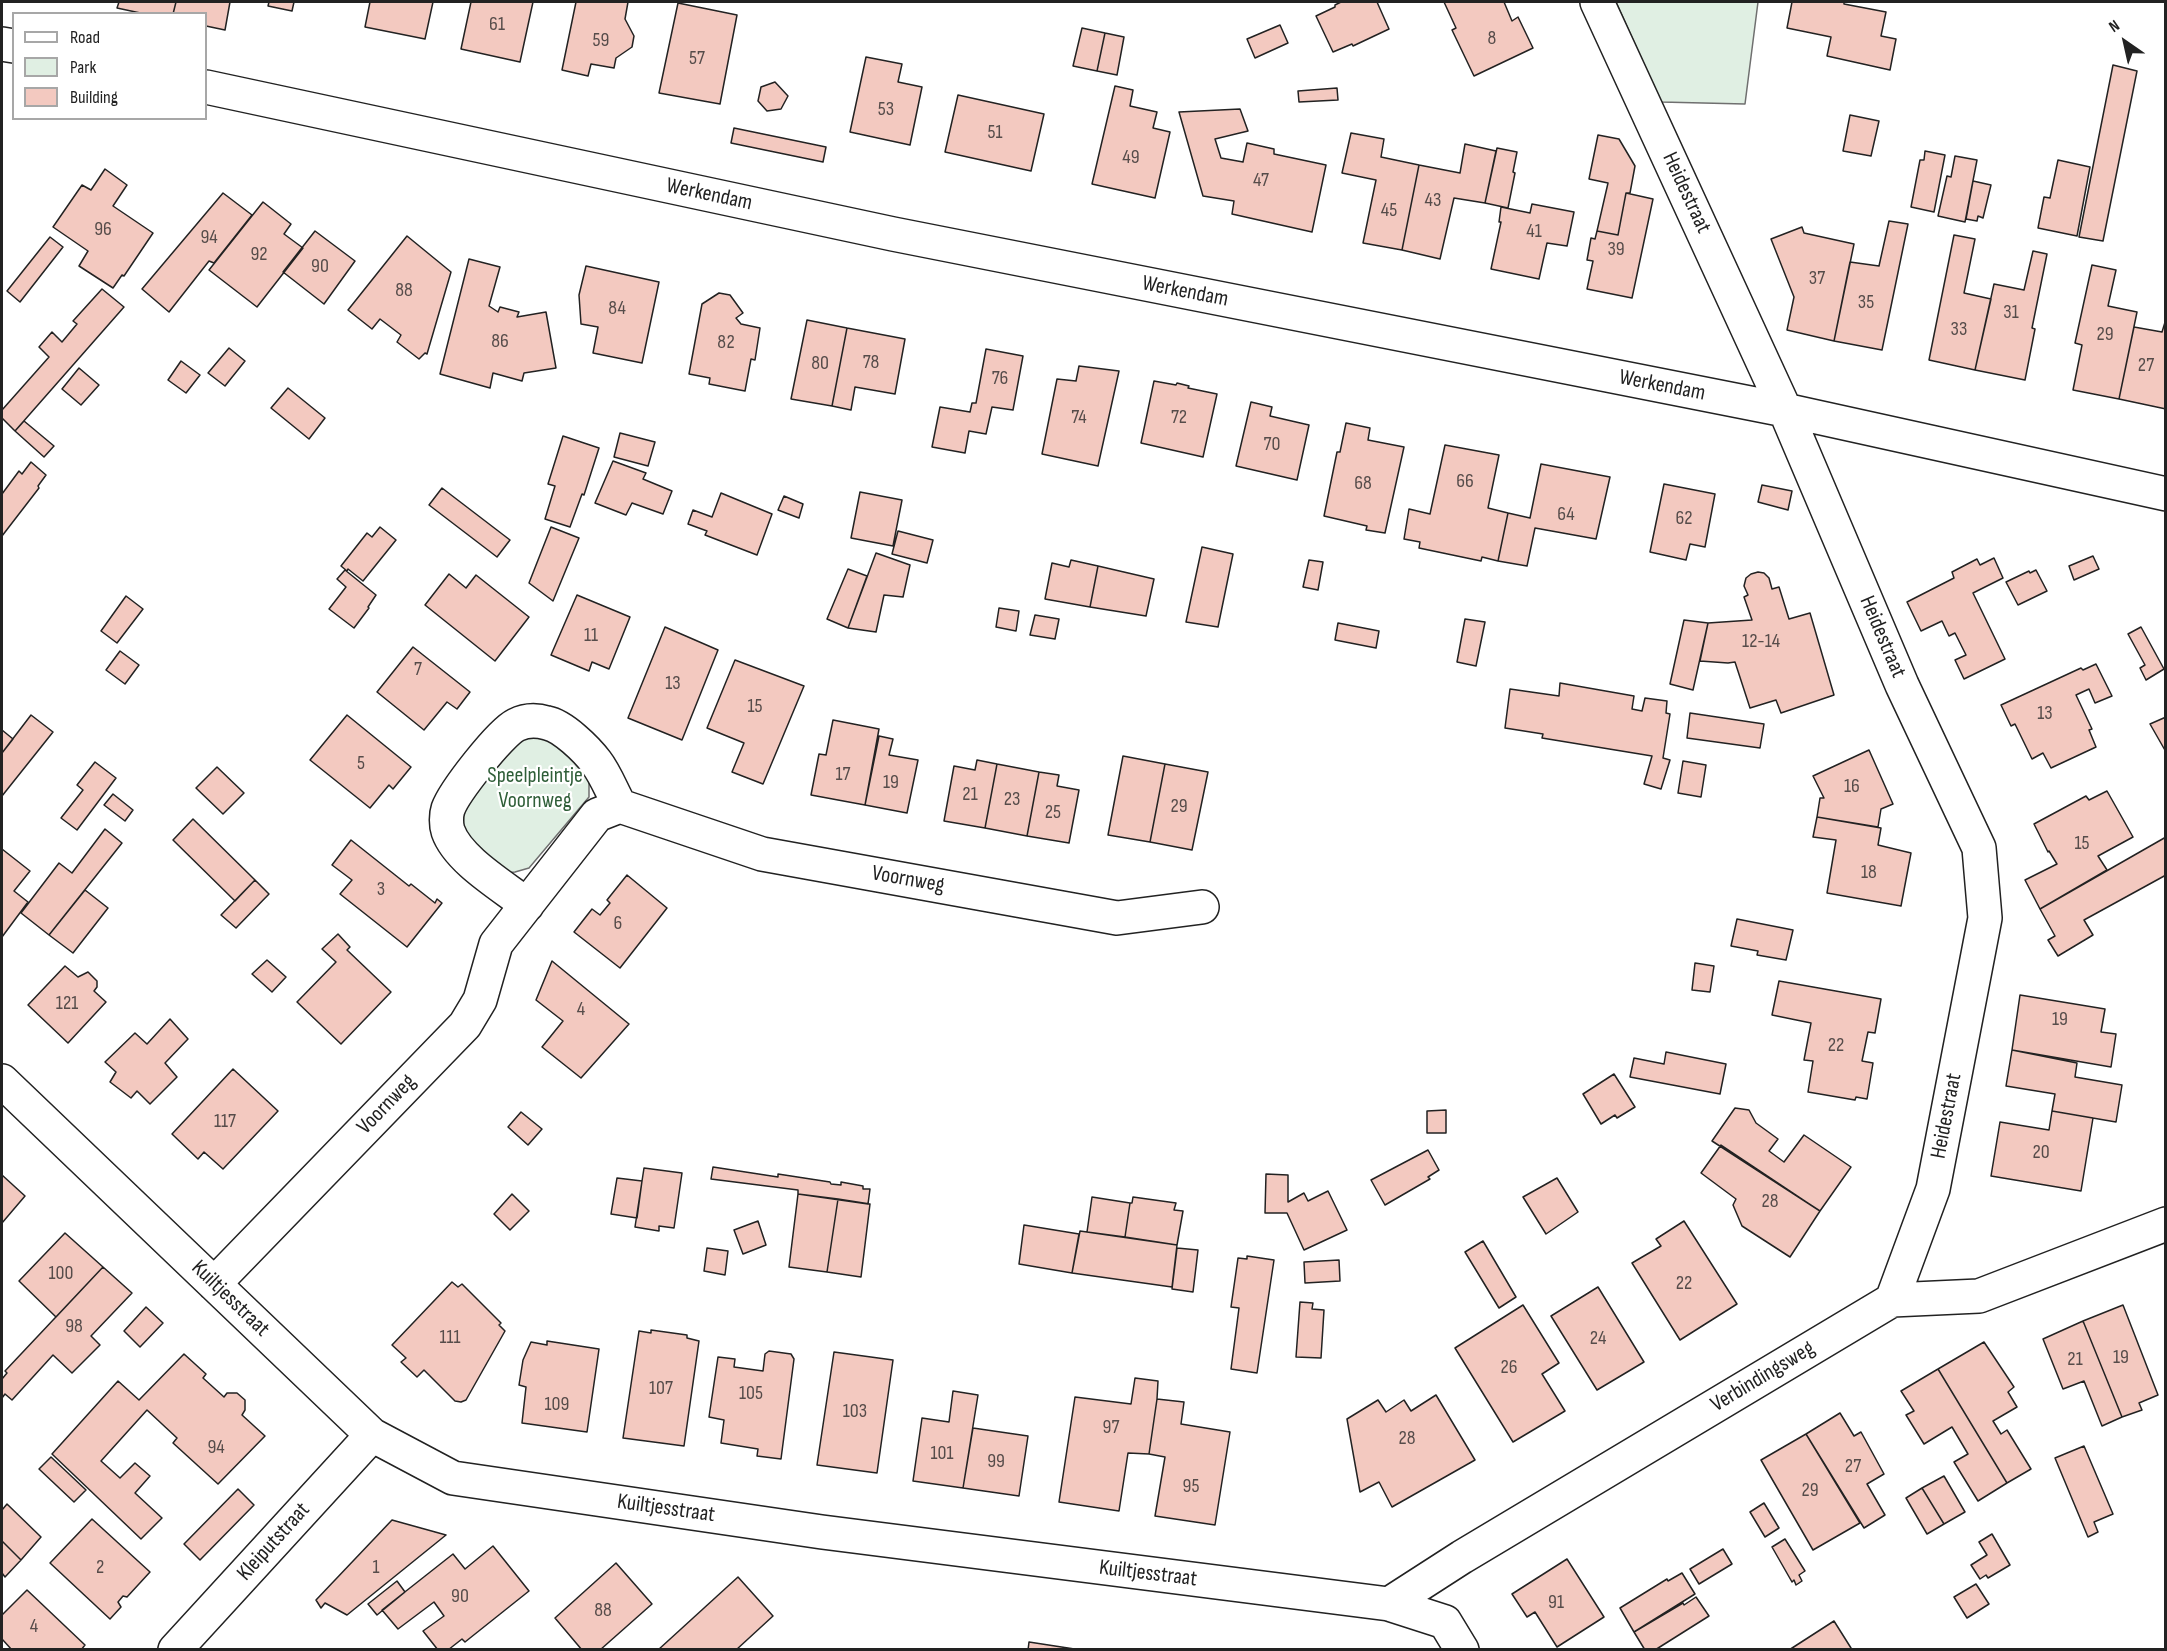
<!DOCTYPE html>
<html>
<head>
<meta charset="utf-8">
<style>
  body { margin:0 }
  #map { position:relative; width:2167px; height:1651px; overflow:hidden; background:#fff; font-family:"Sofia Sans Condensed",sans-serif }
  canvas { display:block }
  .frame { position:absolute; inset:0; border:3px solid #222; pointer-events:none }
  .legend { position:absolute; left:12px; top:12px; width:195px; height:108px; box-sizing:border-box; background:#fff; border:2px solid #a7a7a7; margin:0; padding:8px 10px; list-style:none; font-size:18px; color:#222 }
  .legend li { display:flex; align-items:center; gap:12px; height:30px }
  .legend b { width:30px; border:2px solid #a7a7a7 }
  .north { position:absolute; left:2095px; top:12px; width:60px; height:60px; -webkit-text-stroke:4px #fff; paint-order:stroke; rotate:326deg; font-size:16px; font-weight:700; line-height:24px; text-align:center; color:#222 }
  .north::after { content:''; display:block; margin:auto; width:21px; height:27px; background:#222; clip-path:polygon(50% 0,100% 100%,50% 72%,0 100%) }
</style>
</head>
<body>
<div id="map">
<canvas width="2167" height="1651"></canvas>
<div class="frame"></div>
<ul class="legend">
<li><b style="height:8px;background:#fff"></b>Road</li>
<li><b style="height:16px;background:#e0efe3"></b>Park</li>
<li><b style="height:16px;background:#f3c9c0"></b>Building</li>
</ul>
<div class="north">N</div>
</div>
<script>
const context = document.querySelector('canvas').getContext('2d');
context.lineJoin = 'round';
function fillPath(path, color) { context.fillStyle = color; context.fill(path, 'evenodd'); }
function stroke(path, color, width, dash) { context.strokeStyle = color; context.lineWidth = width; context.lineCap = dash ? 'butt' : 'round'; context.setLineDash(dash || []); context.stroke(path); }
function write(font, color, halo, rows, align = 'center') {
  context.font = font + ' "Sofia Sans Condensed",sans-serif'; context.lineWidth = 4.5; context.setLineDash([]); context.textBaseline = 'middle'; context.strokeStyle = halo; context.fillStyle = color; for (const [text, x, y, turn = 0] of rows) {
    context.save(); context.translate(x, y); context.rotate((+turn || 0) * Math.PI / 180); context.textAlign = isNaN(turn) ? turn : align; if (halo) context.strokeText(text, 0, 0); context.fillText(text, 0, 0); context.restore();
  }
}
const green = new Path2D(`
  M1616,2H1758L1745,104L1661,102Z
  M541,732L589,775V797L529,868L515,872L504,873L462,836L459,812L521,735Z`);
fillPath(green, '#e0efe3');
stroke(green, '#6f6f6f', 1.5);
const building = new Path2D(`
  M119,2H176L173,14H145L117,8Z
  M176,2H230L225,30L206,26V14H173Z
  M269,2H294L292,11L268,6Z
  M370,2H433L425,39L365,27Z
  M471,2H533L520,62L461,49Z
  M576,2H628L625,19L634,36L632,47L616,58L614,68L591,64L588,76L562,70Z
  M1341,2H1377L1389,29L1353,46L1352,44L1333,52L1316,16L1335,7V5Z
  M1444,2H1504L1512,21L1518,17L1533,48L1474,76L1452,30L1456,28Z
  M1792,2H1844V4L1886,12L1881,36L1896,39L1890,70L1827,56L1831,37L1787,28Z
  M678,3L737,15L720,104L659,93Z
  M1280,25L1288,43L1255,58L1247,39Z
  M1082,28L1105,33L1097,71L1073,66Z
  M1105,33L1124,37L1117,75L1097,71Z
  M866,57L902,64L898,82L922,87L910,145L850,132Z
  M2113,65L2137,71L2103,241L2079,237Z
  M775,82L788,96L781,109L767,111L758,101L761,87Z
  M1115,86L1133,90L1130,106L1157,112L1153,128L1170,132L1155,198L1092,184Z
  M1337,88L1338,100L1299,102L1298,91Z
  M958,95L1044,114L1031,171L945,152Z
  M1240,109L1248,131L1215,139L1221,158L1243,162L1247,143L1274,149V154L1326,165L1312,232L1232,214L1234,201L1203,196L1179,112Z
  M1850,115L1879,121L1871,156L1843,151Z
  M734,128L826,147L823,162L731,143Z
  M1351,133L1384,139L1381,157L1419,165L1402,250L1363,243L1376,180L1342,173Z
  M1598,135L1619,139L1635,166L1630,193H1626L1618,235L1597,231L1608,183L1589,179Z
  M1465,144L1496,151L1485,203L1454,198L1440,259L1402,250L1419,165L1460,173Z
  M1497,148L1517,152L1513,172L1515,173L1508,208L1485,203Z
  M1925,151L1945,155L1934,212L1911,207L1920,160H1924Z
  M1955,156L1977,160L1965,222L1938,216L1947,176L1951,177Z
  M2058,160L2090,167L2077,236L2038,228L2044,197L2050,198Z
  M105,169L127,185L113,206L153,233L124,276L122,275L113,288L79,266L88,251L53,227L82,185L91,190Z
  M1973,181L1991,185L1983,218L1978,216L1977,221L1966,219Z
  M223,193L252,215L214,263L209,261L169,312L142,289Z
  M1626,193L1653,199L1632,298L1587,289L1593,261L1587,260L1591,238L1595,239L1597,231L1618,235Z
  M263,202L291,224L284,234L303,248L257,307L209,270Z
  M1532,204L1574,212L1567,246L1547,243L1539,279L1491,269L1501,222H1499L1501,207L1530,213Z
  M1889,221L1908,224L1882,350L1834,341L1850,262L1879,266Z
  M1802,227L1804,233L1854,244L1834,341L1787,330L1794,297L1771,239Z
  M315,231L355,261L324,304L283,272Z
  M1954,235L1975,239L1964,293L1991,299L1975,370L1929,360Z
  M407,236L451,272L427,354L425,353L419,359L397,342L401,335L380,319L372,329L348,310Z
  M50,237L63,247L20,302L7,291Z
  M2033,251L2047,254L2032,328L2035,329L2025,380L1975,370L1994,284L2024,290Z
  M469,259L500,267L489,306L498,312L500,307L519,312L517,317L546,312L556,368L524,373L522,381L493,373L490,388L440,374Z
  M2092,265L2116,270L2108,306L2137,312L2119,399L2073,390L2082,345L2075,343Z
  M586,266L659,282L642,363L593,353L598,327L581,324L579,295Z
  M102,289L124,307L15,431L2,418V410L49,357L39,347L52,332L62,342L77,324L73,321Z
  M719,293L730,295L743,313L736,318L741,324L760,328L755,360L751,359L745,391L709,384L710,378L689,374L702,304Z
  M2166,319V409L2119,399L2134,327L2162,332Z
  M807,320L847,328L832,406L791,399Z
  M847,328L905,339L895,394L855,387L851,410L832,406Z
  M229,348L245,361L225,386L208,373Z
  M986,349L1023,356L1013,410L992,407L986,434L969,431L965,453L932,447L940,407L970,412L972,403H976Z
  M181,361L200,375L186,393L168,380Z
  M1079,366L1119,371L1098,466L1042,454L1057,379L1076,381Z
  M79,368L99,385L81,405L62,389Z
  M1154,381L1176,385L1177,383L1189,386L1188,388L1217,394L1203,457L1141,443Z
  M288,388L325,418L309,439L271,408Z
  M1251,402L1272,407L1270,416L1309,425L1297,480L1236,466Z
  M24,421L54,446L44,457L15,431Z
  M1346,423L1370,428L1368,440L1404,447L1385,533L1366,530L1367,526L1324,516L1337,452H1340Z
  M620,433L655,442L648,466L614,457Z
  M563,436L599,448L584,495L582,494L570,527L545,519L555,486L548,484Z
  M1445,445L1499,455L1488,508L1508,513L1498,561L1482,557L1481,561L1419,548L1420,542L1404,539L1409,509L1430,514Z
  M613,461L646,473L643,479L672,491L663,514L632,503L626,515L595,503Z
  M31,462L46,475L38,486L39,488L2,536V494L19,471L22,474Z
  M1541,464L1610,477L1596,539L1535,528L1527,566L1498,561L1508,513L1530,518Z
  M1664,484L1715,494L1705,547L1690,544L1686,560L1650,552Z
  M1762,485L1792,491L1788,510L1758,502Z
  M442,488L510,540L497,557L429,505Z
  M860,492L902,500L893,546L851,538Z
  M721,493L772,514L757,555L705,535L707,531L688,524L693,510L712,517Z
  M784,496L803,504L799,518L778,510Z
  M380,527L396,540L363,581L348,569L347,571L341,566L367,533L372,537Z
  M551,527L579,538L553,601L529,583Z
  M898,531L933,540L927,563L892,554Z
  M1202,547L1233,554L1218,627L1186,622Z
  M876,553L910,565L903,597L884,595L876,632L848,628Z
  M2093,556L2099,569L2074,580L2069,566Z
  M1994,558L2003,578L1973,593L2005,659L1964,679L1955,660L1966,655L1955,633L1949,636L1942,621L1921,631L1907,602L1954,578L1952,572L1977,559L1980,565Z
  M1071,560L1098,566L1090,607L1045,599L1052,563L1069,567Z
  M1309,560L1323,562L1318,590L1303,587Z
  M1098,566L1154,579L1146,616L1090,607Z
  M848,569L867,576L848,628L827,619Z
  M345,570L376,595L368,607L369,608L354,628L329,609L346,587L337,579Z
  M2036,570L2047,591L2018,605L2006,582L2029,571L2030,573Z
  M1758,572L1764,573L1769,578L1772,589L1779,587L1789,619L1810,613L1834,695L1781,713L1776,700L1750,708L1735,662L1728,663L1700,661L1708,623L1752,620L1744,597L1748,595L1744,586L1746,578L1751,574Z
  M449,574L466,588L476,575L529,617L495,661L425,605Z
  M577,595L630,617L609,669L592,662L589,671L551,655Z
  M126,596L143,609L117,643L101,631Z
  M999,608L1019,611L1016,631L996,627Z
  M1035,615L1059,619L1055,639L1030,635Z
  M1465,619L1485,622L1476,666L1457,662Z
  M1684,620L1708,623L1693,690L1670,684Z
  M1338,623L1379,631L1376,648L1335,640Z
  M665,627L718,650L682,740L628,718Z
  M2141,627L2164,669L2146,680L2140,668L2145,665L2128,634Z
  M413,647L470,692L457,709L447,702L424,730L377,692Z
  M120,651L139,665L125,684L106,670Z
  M735,660L804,686L763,784L732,772L744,743L707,728Z
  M2096,664L2112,696L2095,703L2089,689L2076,695L2092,729L2089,730L2096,747L2051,768L2043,753L2032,759L2015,724L2011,726L2001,705L2081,668L2083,670Z
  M1560,683L1634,696L1632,709L1642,711L1645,698L1667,701L1666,713L1670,714L1663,758L1670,760L1661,789L1644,784L1652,756L1542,738L1543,734L1505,728L1510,689L1559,696Z
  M1690,713L1764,724L1760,748L1687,738Z
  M31,715L53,732L2,796V753Z
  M347,715L411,767L393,789L389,785L370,808L310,760Z
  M2166,717V752L2150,724Z
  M833,720L879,729L865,805L811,795L819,754L826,755Z
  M2,730L13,739L2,753Z
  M879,736L893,739L889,755L918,760L907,813L865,805Z
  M1869,750L1893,804L1881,809L1878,827L1817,817L1820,798H1824L1813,776Z
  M1123,756L1165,764L1150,842L1108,835Z
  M977,760L997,764L985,828L944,821L954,766L975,770Z
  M1683,761L1706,765L1701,797L1678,793Z
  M95,762L116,778L77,830L61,818L83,790L77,785Z
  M997,764L1039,772L1027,836L985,828Z
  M1165,764L1208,772L1192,850L1150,842Z
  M217,767L244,793L223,814L196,788Z
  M1039,772L1059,775L1057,786L1079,790L1069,843L1027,836Z
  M2107,791L2133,837L2098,856L2107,870L2040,909L2025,880L2057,864L2049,851L2048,852L2034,824L2086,796L2089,800Z
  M113,794L133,810L125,821L104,805Z
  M1817,817L1881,828L1878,845L1911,853L1901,906L1827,893L1836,840L1813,837Z
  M193,819L255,880L235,901L173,840Z
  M105,829L122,843L49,935L21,913L59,863L72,873Z
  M2166,837V875L2084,920L2093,935L2058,956L2048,940L2055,936L2040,909Z
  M351,840L409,886L411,884L435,903L437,899L442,903L407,947L340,894L352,880L332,865Z
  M2,849L30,871L14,891L28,902L2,937Z
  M627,875L667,908L620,968L574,932L592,909L600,915L610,903L607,900Z
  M255,880L269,894L236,928L221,915Z
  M85,890L108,908L73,953L49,935Z
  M1737,919L1793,930L1786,960L1757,955L1758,951L1731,946Z
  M338,934L350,947L347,950L391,992L341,1044L297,1002L336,962L322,949Z
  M267,960L286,977L272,992L252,974Z
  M552,961L629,1024L581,1078L542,1047L563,1021L536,1000Z
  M1695,963L1714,966L1710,992L1692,990Z
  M65,966L78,977L88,972L97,981V987L94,991L106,1002L68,1043L28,1005Z
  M1779,981L1881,999L1875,1033L1868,1032L1862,1061L1873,1063L1867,1099L1856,1097L1855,1100L1808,1092L1813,1061L1804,1060L1811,1023L1772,1015Z
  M2020,995L2105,1009L2101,1032L2116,1034L2111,1067L2012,1050Z
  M170,1019L188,1039L165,1063L177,1077L150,1104L137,1091L131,1098L110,1082L116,1072L105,1062L135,1033L147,1044Z
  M2012,1050L2077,1063L2075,1077L2122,1085L2116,1122L2052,1111L2055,1094L2006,1086Z
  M1666,1052L1726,1064L1720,1094L1630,1077L1634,1058L1664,1064Z
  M233,1069L278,1111L223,1169L204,1152L198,1159L172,1134Z
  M1614,1074L1635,1107L1617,1118L1615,1115L1601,1124L1583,1094Z
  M1735,1108L1749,1110L1756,1123L1778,1139L1769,1151L1784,1162L1804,1135L1851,1167L1820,1211L1712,1141Z
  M1446,1110V1133H1427V1111Z
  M2052,1111L2093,1118L2081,1191L1991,1176L2000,1122L2049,1130Z
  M521,1112L542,1129L528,1145L508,1127Z
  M1721,1145L1820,1211L1790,1257L1742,1226L1733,1205L1736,1199L1701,1173Z
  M1428,1150L1439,1170L1428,1177L1430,1179L1385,1205L1371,1180Z
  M713,1167L778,1177V1174L830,1182L831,1184L841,1185V1182L863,1186V1189H870L868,1204L798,1194V1190L711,1179Z
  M644,1168L682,1173L674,1228L659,1226V1231L635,1227Z
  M1266,1174L1288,1175V1202L1304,1193L1308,1201L1328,1191L1347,1230L1304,1250L1287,1213H1265Z
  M2,1175L25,1196L2,1223Z
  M617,1178L642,1181L637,1218L611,1214Z
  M1557,1178L1578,1212L1546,1234L1523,1197Z
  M512,1194L529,1211L510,1230L494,1214Z
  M798,1194L838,1199L827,1272L789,1267Z
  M1092,1197L1130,1203L1125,1237L1087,1232Z
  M1133,1197L1176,1203L1174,1210L1183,1211L1177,1245L1125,1237L1130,1203H1132Z
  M838,1199L870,1204L861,1277L827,1272Z
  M758,1221L766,1245L743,1254L734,1230Z
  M1684,1221L1737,1304L1680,1340L1632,1263L1661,1246L1656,1239Z
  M1024,1225L1079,1234L1072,1273L1019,1264Z
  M1080,1231L1177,1245L1172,1287L1072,1273Z
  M65,1233L103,1267L56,1317L19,1281Z
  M1483,1241L1516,1297L1499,1308L1465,1252Z
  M707,1248L728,1251L725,1275L704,1271Z
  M1177,1248L1198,1250L1193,1292L1172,1289Z
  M1247,1256L1274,1260L1257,1373L1231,1369L1239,1308L1231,1307L1238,1258L1247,1259Z
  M1339,1260L1340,1281L1305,1283L1304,1262Z
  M103,1267L132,1293L91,1336L100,1345L72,1373L53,1355L12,1400L5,1394L2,1398V1379L7,1373L5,1371Z
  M452,1282L458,1287L462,1284L501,1323L499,1325L505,1331L466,1400L461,1402L455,1401L424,1370L417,1377L401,1362L406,1358L392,1345Z
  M1598,1287L1644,1362L1597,1390L1551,1316Z
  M1300,1302L1313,1303L1312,1309L1324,1310L1321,1358L1296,1357Z
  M1523,1305L1559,1363L1542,1374L1565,1411L1513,1442L1455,1348Z
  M2123,1305L2158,1395L2139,1403L2142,1410L2122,1417L2083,1321Z
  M146,1307L163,1323L140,1347L124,1331Z
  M2083,1321L2122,1417L2102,1426L2084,1381L2063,1389L2043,1339Z
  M651,1330L687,1335V1338L699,1341L684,1446L623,1438L639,1331L651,1333Z
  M547,1341L599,1349L587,1432L522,1423L526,1387L519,1385L523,1360L531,1342L547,1345Z
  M1984,1342L2014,1387L2008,1392L2017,1407L1993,1421L2001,1434L2007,1430L2031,1469L2007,1483L1938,1369Z
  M769,1351L791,1354L794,1359L781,1459L757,1456L758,1449L721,1443L724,1420L709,1417L718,1357L735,1359L734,1367L763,1371L765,1354Z
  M834,1352L893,1360L877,1473L817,1465Z
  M184,1354L206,1374L203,1378L224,1397L227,1393H237L245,1400V1410L242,1415L265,1436L218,1484L173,1443L177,1438L147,1410L101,1461L120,1478L135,1463L150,1476L135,1493L162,1518L141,1539L52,1454L118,1381L139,1400Z
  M1938,1369L2007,1483L1978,1501L1954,1462L1968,1454L1952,1427L1924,1444L1906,1415L1914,1411L1901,1391Z
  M1135,1378L1158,1381L1157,1399L1149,1454L1128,1453L1119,1511L1059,1502L1075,1397L1131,1404Z
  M953,1391L978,1395L963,1488L913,1481L922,1418L949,1422Z
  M1436,1395L1475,1460L1392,1507L1379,1482L1360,1492L1347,1419L1378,1400L1386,1412L1404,1400L1411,1411Z
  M1157,1399L1184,1402L1181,1424L1230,1432L1215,1525L1155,1516L1165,1457L1149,1454Z
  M1840,1413L1854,1436L1861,1432L1884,1474L1867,1484L1885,1515L1864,1528L1806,1434Z
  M973,1428L1028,1436L1019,1496L963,1488Z
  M1806,1434L1860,1523L1813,1550L1761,1460Z
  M2084,1446L2113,1514L2094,1522L2098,1532L2088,1537L2055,1458Z
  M51,1457L86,1490L74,1502L39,1469Z
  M1944,1476L1965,1512L1944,1524L1922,1488Z
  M1922,1488L1944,1524L1927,1534L1906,1498Z
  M238,1489L254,1505L200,1560L184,1544Z
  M1764,1503L1779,1528L1765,1537L1750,1512Z
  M7,1504L41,1537L21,1560L2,1541V1510Z
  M92,1519L150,1572L127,1597L123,1596L118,1602L121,1607L110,1619L50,1563Z
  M392,1520L446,1535L347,1615L325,1603L321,1608L316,1600Z
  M1992,1534L2010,1565L1988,1578L1986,1575L1980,1579L1971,1565L1987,1555L1979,1542Z
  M1785,1539L1805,1571L1799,1575L1802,1581L1796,1585L1794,1580L1792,1582L1772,1547Z
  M2,1541L21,1560L5,1577L2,1573Z
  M493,1546L529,1591L465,1642L462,1639L448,1650H438L423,1631L444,1616L434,1602L398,1629L382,1610L453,1554L465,1569Z
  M1723,1549L1732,1564L1699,1584L1690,1569Z
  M1567,1559L1604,1617L1557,1647L1535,1612L1527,1617L1512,1594Z
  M616,1563L652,1604L600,1650H582L555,1618Z
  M1682,1573L1695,1594L1634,1632L1620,1608L1667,1579L1668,1581Z
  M738,1577L773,1616L736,1650H658Z
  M397,1581L405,1592L377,1615L368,1604Z
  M1976,1584L1989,1604L1967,1618L1954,1597Z
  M27,1590L85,1645L81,1650H12L2,1639V1615Z
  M1696,1597L1709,1616L1655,1650H1645L1634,1632L1683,1603L1684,1605Z
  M1834,1621L1851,1648L1849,1650H1789Z
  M1029,1642L1081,1650H1028Z`);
fillPath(building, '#f3c9c0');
stroke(building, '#222', 1.5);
const minor = new Path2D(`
  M1597,2L1785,410L1902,685L1979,848L1985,918L1933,1189L1892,1300
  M2,44L14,46
  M206,87L893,234L1785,410L2166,494
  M527,905C503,886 458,860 448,831C446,825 446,815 448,809C454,792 500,733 516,725C526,720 537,720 547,723C563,726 587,750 596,762C606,775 612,792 620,806
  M2,1081L372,1435L453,1478L822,1532L1389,1604L1445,1622L1462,1650
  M214,1284L465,1025L480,1000L496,944L597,815L620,806L762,854L1117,918L1202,907
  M1389,1604L1462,1557L1892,1300L1979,1296L2166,1224
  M175,1650L372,1435`);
stroke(minor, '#222', 36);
stroke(minor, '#fff', 33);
write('20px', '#564c4a', null, [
  ["61",497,25],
  ["8",1492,39],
  ["59",601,41],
  ["57",697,59],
  ["53",886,110],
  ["51",995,133],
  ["49",1131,158],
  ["47",1261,181],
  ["43",1433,201],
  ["45",1389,211],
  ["96",103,230],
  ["41",1534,232],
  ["94",209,238],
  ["39",1616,250],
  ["92",259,255],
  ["90",320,267],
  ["37",1817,279],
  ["88",404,291],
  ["35",1866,303],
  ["84",617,309],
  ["31",2011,313],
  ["33",1959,330],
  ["29",2105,335],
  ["86",500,342],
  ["82",726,343],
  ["78",871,363],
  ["80",820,364],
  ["27",2146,366],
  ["76",1000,379],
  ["74",1079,418],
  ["72",1179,418],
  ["70",1272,445],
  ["66",1465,482],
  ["68",1363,484],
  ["64",1566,515],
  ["62",1684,519],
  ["11",591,636],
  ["12-14",1761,642],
  ["7",418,670],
  ["13",673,684],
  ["15",755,707],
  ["13",2045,714],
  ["5",361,764],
  ["17",843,775],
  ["19",891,783],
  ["16",1852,787],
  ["21",970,795],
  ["23",1012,800],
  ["29",1179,807],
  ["25",1053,813],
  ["15",2082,844],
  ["18",1869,873],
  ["3",381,890],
  ["6",618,924],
  ["121",67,1004],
  ["4",581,1010],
  ["19",2060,1020],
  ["22",1836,1046],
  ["117",225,1122],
  ["20",2041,1153],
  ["28",1770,1202],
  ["100",61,1274],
  ["22",1684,1284],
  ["98",74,1327],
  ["111",450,1338],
  ["24",1598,1339],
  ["19",2121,1358],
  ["21",2075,1360],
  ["26",1509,1368],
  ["107",661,1389],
  ["105",751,1394],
  ["109",557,1405],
  ["103",855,1412],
  ["97",1111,1428],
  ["28",1407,1439],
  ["94",216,1448],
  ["101",942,1454],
  ["99",996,1462],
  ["27",1853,1467],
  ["95",1191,1487],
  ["29",1810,1491],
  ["2",100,1568],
  ["1",376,1568],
  ["90",460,1597],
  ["91",1556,1603],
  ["88",603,1611],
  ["4",34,1627]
]);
write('22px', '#222', '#fff', [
  ["Heidestraat",1686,193,65],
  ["Werkendam",709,195,12],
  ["Werkendam",1185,292,11],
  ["Werkendam",1662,386,11],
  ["Heidestraat",1882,637,67],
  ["Voornweg",908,880,10],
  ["Voornweg",387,1105,-46],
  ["Heidestraat",1947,1116,-79],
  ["Kuiltjesstraat",230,1299,44],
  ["Verbindingsweg",1763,1377,-31],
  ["Kuiltjesstraat",666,1509,8],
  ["Kleiputstraat",274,1542,-48],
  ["Kuiltjesstraat",1148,1574,7]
]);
write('22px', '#2f5e38', '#fff', [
  ["Speelpleintje",535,776],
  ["Voornweg",535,801]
]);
</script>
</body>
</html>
